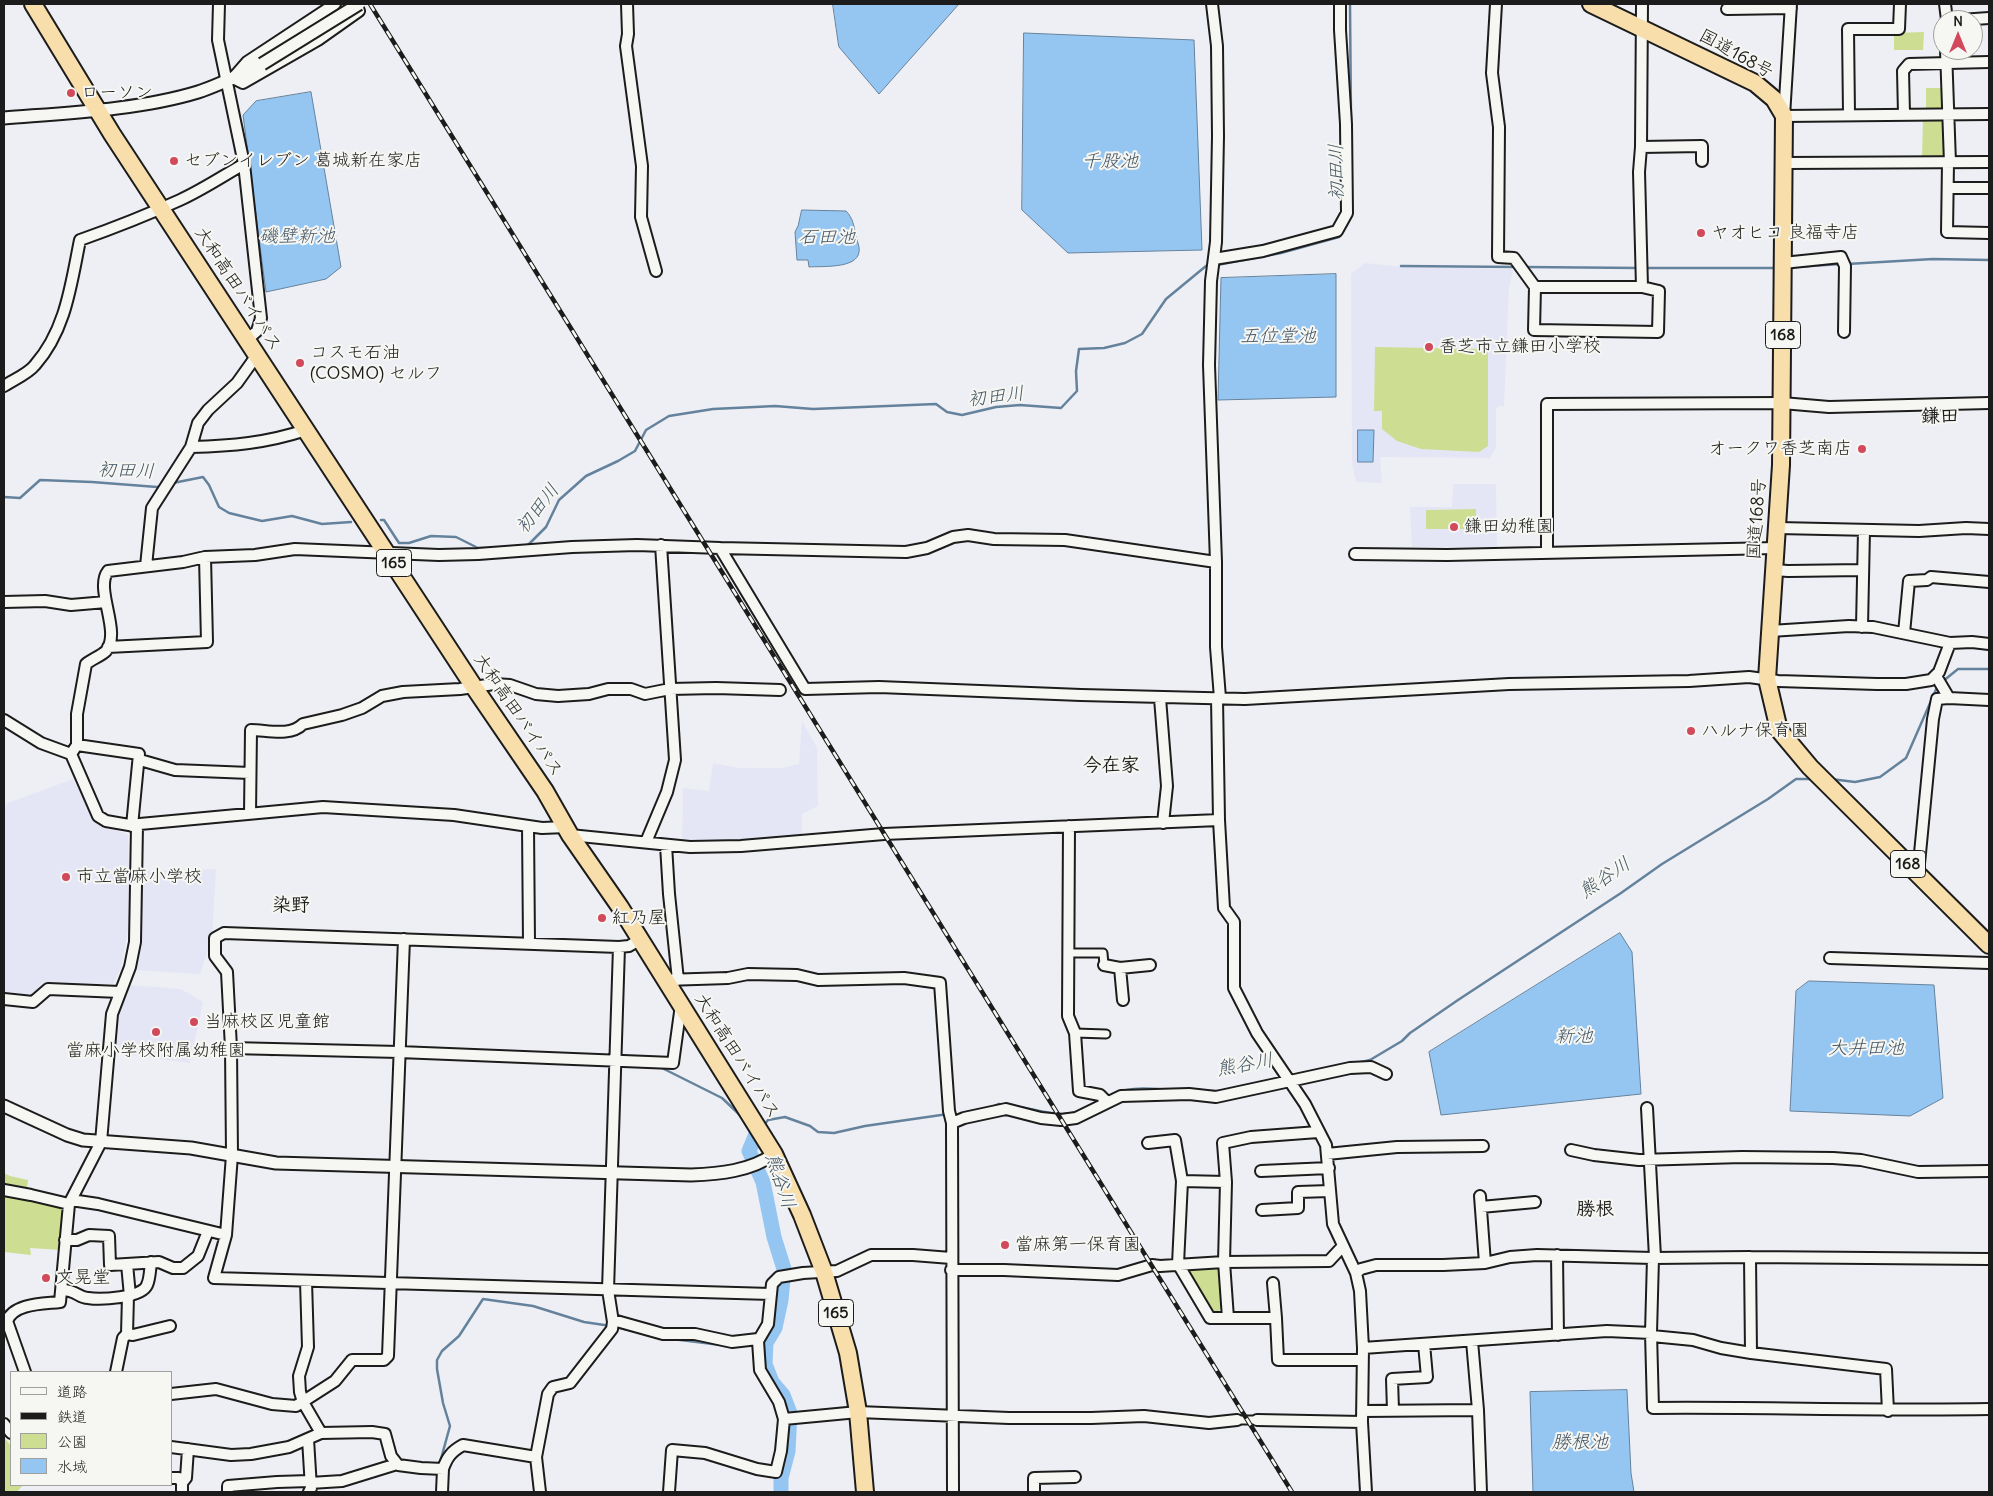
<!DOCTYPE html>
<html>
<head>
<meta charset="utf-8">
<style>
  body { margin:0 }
  #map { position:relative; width:1993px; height:1496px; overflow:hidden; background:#eeeff4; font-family:Delius,"Klee One",sans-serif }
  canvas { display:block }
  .frame { position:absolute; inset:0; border:5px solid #1c1c1c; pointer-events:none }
  .legend { position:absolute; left:10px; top:1371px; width:162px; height:115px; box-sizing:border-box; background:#f6f6f2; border:1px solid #9f9f9c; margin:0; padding:6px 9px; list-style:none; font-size:15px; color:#1c1c1c }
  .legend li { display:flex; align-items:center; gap:10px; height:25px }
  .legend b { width:25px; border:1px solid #9f9f9c }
  .north { position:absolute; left:1933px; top:10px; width:50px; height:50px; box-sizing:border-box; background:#f6f6f2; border:1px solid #9f9f9c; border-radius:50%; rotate:0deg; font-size:14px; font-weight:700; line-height:20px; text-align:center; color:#1c1c1c }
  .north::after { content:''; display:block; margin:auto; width:18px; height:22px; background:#d1495b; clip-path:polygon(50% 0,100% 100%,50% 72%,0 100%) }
</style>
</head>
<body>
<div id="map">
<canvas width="1993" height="1496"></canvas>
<div class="frame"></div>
<ul class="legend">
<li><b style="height:6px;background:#f6f6f2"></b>道路</li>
<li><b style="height:6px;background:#1c1c1c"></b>鉄道</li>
<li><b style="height:14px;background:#cdde92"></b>公園</li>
<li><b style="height:14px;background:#95c6f1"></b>水域</li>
</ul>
<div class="north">N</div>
</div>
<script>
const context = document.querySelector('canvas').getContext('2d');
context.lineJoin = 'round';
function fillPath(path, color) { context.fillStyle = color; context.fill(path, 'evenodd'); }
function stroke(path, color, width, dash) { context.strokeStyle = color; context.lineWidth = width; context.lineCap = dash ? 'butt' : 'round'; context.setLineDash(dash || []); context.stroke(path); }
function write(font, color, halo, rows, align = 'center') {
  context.font = font + ' Delius,"Klee One",sans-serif'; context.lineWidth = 4; context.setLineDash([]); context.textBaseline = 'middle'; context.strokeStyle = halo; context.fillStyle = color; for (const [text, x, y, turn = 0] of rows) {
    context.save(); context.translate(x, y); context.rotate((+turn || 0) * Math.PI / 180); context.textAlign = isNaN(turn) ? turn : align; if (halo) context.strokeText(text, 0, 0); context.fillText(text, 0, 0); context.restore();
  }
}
fillPath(new Path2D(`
  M1365,263L1402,267L1511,269L1513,271L1509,287L1504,406H1499L1496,409V448L1490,458L1380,457L1382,483L1356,482L1352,463L1351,274Z
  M1453,484H1496L1497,548L1412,547L1410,507H1452Z
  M802,721L817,748L818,806L802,814V839L682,844L683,788L709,791L713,763L740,768H783L799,764Z
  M73,779L94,820L128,835L130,919L121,968L113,984L42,983L32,995L4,993V808L8,803Z
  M216,869L212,937L200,974L134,970L140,937L142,871Z
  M130,985L181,989L203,1002L190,1063L113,1053L117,1011Z`), '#e4e6f6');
fillPath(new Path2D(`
  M1924,32L1923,50H1894V33Z
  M1926,88H1944L1945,113H1926Z
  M1923,118H1946V159H1922Z
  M1375,347L1488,349V446L1479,452L1421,449L1397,441L1382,429V411H1374Z
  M1476,509V529H1426V510Z
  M4,1173L10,1176L28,1180L26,1197L61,1206V1250L30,1248L31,1255L4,1252Z
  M1222,1266C1222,1279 1228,1306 1216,1314L1212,1313L1186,1273L1189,1269Z
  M4,1437L11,1446V1485H23L17,1492H4Z`), '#cdde92');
const water = new Path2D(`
  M833,4H959L879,94L839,47Z
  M1024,33L1194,40L1202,250L1068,253L1022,210Z
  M311,92L341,267L326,279L266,292L243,115L256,101Z
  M802,210L846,211C853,218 854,226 856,236C857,241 860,247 859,252C857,269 821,266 809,267L808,260H797L795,232L798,226Z
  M1336,274V397L1218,400L1221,278Z
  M1358,430H1374L1373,462H1358Z
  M1620,933L1632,952L1641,1094L1441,1115L1429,1052Z
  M1809,981L1934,985L1943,1098L1910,1116L1790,1111L1796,991Z
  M1627,1390L1631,1473L1634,1492H1533L1530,1392Z`);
fillPath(water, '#95c6f1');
stroke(water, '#65829c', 1);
stroke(new Path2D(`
  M1350,4L1351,120
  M1847,264L1933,259L1989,260
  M1217,265L1281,253L1339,237L1341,233
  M1401,266L1517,267
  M1525,267L1639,268
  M1795,267L1841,264
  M1645,268H1777
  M173,483L203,477L209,485L219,507L229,513L262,521L292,516L322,524L351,522
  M4,497L20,498L40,480L92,482L157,487L163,486
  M381,520H384L399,543H409L431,536L456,537L478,548H491
  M526,547L546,527L559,500L586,476L618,461L635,451L646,430L669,416L713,409L755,407L775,406L813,409L936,404L947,412L962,415L996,407L1020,405L1061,408L1077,391L1076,371L1079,349L1104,348L1125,343L1142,334L1166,299L1206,266L1211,265
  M1942,682L1958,669H1989
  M1831,779L1855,782L1880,777L1906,758L1938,685
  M271,1055L287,1054
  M1357,1063L1370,1060L1402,1041L1410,1033L1458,1000L1621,893L1662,864L1768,799L1796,779H1813
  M660,1067L722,1098L742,1117
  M1202,1091H1222
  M1107,1097C1127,1085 1151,1089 1174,1090
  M1012,1106C1034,1108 1055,1118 1077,1112
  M992,1107L999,1104L1004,1105
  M764,1125L768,1120L785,1117L810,1126L818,1132L834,1133L865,1126L948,1114
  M616,1327L650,1335
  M672,1339L721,1345
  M739,1346L756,1344
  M439,1466L450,1426L443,1403L437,1369V1360L442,1351L459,1336L483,1299L533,1306L584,1322L611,1326`), '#65829c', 2.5);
stroke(new Path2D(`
  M757,1132L749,1151L763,1182L774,1237L784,1269L781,1300L775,1328L766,1343L765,1364L772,1382L783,1395L790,1413L788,1451L781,1478V1492`), '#95c6f1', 15);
const pedestrian = new Path2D(`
  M1070,953H1103L1104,965
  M1075,1033L1106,1034
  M1237,1420H1257`);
const minor = new Path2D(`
  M219,4L218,40L244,164L261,318L257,331L248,339
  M335,4L247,62L233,78L243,83L318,40L359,11L355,4
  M627,4L628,34L626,46L642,166L641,217L656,271
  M1212,4L1217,46L1218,136L1216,242L1211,281L1209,365L1216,562V647L1220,698
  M1496,4L1492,73L1499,127L1498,257L1514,258L1535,287L1534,330L1658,332L1659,291L1642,287H1535
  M1791,4L1784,116L1989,114
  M1945,4L1947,20
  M1727,9L1791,8
  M1960,20L1989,18
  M1946,50L1950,163
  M1849,114L1848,29H1899L1900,4
  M1904,114L1903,71L1909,64L1989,62
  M1641,147L1702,146V161
  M1785,163L1989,162
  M1948,163L1947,232L1989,233
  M1948,188H1989
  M1214,259L1263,251L1337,231L1347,213L1346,124L1340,30V4
  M1783,263L1841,257L1845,266L1844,332
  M1642,287L1639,172L1641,147L1642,4
  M4,386C13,380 28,374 35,365C66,330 71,284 80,240C114,228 147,215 180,200C202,190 223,176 244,164
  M191,447L198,423L208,410L237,383L257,355
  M1778,528L1919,531L1966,528L1989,529
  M720,548L906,552L927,548L953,537L968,535L994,539L1065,540L1216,562
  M1547,553V404L1782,403L1829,407L1989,403
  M1355,554L1447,555L1776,548
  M146,566L152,508L191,447C232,446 266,443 306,430
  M1774,570L1788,571L1863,570
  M4,602L45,601L71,605L106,602
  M1862,627L1864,530
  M1770,631L1849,626L1873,627L1950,643L1972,642L1989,644
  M1904,633L1909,581L1927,580L1931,577L1989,582
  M108,647L207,642L205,557
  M1936,676L1949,698L1989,700
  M1160,698L1167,786L1163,823
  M1217,698L1219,820L1224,908L1234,922V988L1257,1033L1305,1104L1326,1145L1333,1224L1356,1273L1360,1291L1363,1348L1362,1422L1366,1492
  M4,720L41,743L71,754L98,816L106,821L129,825L323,807L454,815L542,828L566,827
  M77,745L139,754L132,826
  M71,754L77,745V714L86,664C92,659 101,656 106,651C122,632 94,589 108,571L183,562L205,557L255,555L295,549L439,555L478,554L572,547L637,545L720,548L805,689L879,687L1081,695L1245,699L1509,684L1689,681L1749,677L1778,681L1877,684H1906L1931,680L1939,672L1950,643
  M140,760L175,770L250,773
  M250,814L251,730C267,730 290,737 303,724L342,715L362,708L382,696L403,692L460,689L494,684L510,685L536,694L558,696L589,694L608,689H631L645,694L670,689L716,688L780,690
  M528,826L529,943
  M1069,826L1068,1016L1075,1033L1079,1091L1100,1095L1107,1102
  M570,835L690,847L741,846L884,834L1219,820
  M646,842L667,792L675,760L661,545
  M666,845L669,894L678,980
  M1918,874L1933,719L1937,699L1949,698
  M639,940L629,946L619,947L224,933L215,938V956L227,972L231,1048L232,1155L226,1235L214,1278L771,1294
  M1830,958L1989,963
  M1104,965L1120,968
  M665,980L728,978L748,974L797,975L818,980L904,978L940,983L949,1111L952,1123L953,1492
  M4,999L33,1002L48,989L120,992
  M1123,1000L1120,968L1150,965
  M231,1048L399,1052L673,1063L681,1005
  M1647,1108L1655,1257
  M952,1123L964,1118L1006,1109L1041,1118L1061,1120L1076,1118L1121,1096L1189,1094L1216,1097L1350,1068L1371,1067L1386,1074
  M1148,1143L1175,1140L1182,1181L1178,1264L1210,1318H1276L1278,1360H1362
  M1571,1150L1594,1155L1639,1160L1742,1157L1833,1158L1861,1160L1918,1172L1989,1171
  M1327,1154L1397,1147L1483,1146
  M1261,1171L1329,1168
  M1182,1181L1226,1182
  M4,1190L31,1195L69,1204
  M1480,1196L1485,1263
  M71,1200L98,1204L226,1235
  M1481,1207L1535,1202
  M1262,1210L1298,1208V1192L1330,1191
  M65,1240H77L89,1235L109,1236L110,1265L159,1262L173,1268H183L198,1256L208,1231
  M1557,1255L1558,1335
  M1750,1257L1751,1353
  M1653,1258L1651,1333L1653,1408C1765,1407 1877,1411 1989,1409
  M127,1264L130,1296
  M951,1270H1004L1118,1275L1152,1265L1160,1266L1224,1262L1329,1261L1342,1247
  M1356,1273L1361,1269L1376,1265H1443L1485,1263L1510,1257L1537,1255L1653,1258L1750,1257L1989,1259
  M306,1281L308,1347L299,1376L300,1392L303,1402L321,1433
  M1273,1283L1276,1318
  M62,1290C77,1290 78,1298 88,1298C100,1300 142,1298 147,1285C150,1279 150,1269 151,1262
  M1228,1318L1224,1262L1226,1182L1223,1143L1251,1137L1318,1132
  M613,1320L663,1334H695L732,1342L758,1339
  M127,1334L133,1335L170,1326
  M1652,1336L1693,1340L1721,1348L1751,1353L1886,1369L1888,1411
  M1472,1341L1478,1410L1481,1492
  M1363,1348L1607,1331L1651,1333
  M25,1372L7,1321C14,1303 44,1304 60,1302L69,1204L101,1142L112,1014L130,967L135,942L137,826
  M116,1372L123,1338L127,1334L128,1296
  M171,1394L216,1389L272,1404L296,1406L335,1381L352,1360H384L388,1356L404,939
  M1393,1410L1392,1379L1427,1377L1424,1344
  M1362,1411L1478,1410
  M784,1419L779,1402L760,1370L758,1341L768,1324L772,1284L779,1277L803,1273L837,1271L871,1255H913L951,1258
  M1257,1420L1362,1422
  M4,1424L11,1433
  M308,1439L311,1488L309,1492
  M171,1447L231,1455L251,1454L289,1447L321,1433L372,1432L385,1434L391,1456L398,1465L421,1468L443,1469C447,1457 452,1451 463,1445L536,1457
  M171,1478H179L182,1483V1492
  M182,1483L186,1478L188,1449
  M310,1483L342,1481L397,1464
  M228,1492V1486L277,1482L310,1481
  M442,1492L443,1469
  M540,1492L536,1457L548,1394L553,1387L570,1383L612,1329L613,1322L608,1290L619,947
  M669,1492L672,1450L705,1453L757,1469L776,1472L781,1451L784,1419L858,1412L1009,1418H1091L1144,1416L1209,1423L1237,1420
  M1034,1492V1478L1075,1477`);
const tertiary = new Path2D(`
  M4,118C66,113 139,110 198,92C220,85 241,74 262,64
  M4,1106L67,1135L83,1140L191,1148L276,1163L691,1175C719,1174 751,1171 774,1154`);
const trunk = new Path2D(`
  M33,4L112,134L474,687L545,791L570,835L620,907L774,1154L802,1215L824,1272L848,1353L858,1412L865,1492
  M1591,4L1755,83L1774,99L1784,116L1781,465L1767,679L1779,730L1810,767L1989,945`);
stroke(pedestrian, '#1c1c1c', 11);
stroke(minor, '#1c1c1c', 14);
stroke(tertiary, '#1c1c1c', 15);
stroke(trunk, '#1c1c1c', 20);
stroke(pedestrian, '#f6f6f2', 7);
stroke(minor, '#f6f6f2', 10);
stroke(tertiary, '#f6f6f2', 11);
stroke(trunk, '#f8deab', 16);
const rail = new Path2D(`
  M370,4L1292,1492`);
stroke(rail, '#1c1c1c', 4.5);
stroke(rail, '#f6f6f2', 2.5, [8]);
const tertiaryBridge = new Path2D(`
  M262,64L359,4`);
stroke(tertiaryBridge, '#1c1c1c', 15, []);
stroke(tertiaryBridge, '#f6f6f2', 11);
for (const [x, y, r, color] of [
  [71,93,5,"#d1495b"],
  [174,161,5,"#d1495b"],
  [1701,233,5,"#d1495b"],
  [1429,347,5,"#d1495b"],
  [300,363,5,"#d1495b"],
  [1862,449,5,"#d1495b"],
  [1454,527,5,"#d1495b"],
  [1691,731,5,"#d1495b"],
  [66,877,5,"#d1495b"],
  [602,918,5,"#d1495b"],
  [194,1022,5,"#d1495b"],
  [156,1032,5,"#d1495b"],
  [1005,1245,5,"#d1495b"],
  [46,1278,5,"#d1495b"]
]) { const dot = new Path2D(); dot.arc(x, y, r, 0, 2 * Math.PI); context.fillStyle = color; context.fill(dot); stroke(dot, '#f6f6f2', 2); }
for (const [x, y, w] of [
  [1783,335,35],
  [394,563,35],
  [1908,864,35],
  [836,1313,35]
]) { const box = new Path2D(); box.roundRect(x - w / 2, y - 13.5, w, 27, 4); context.fillStyle = '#f6f6f2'; context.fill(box); stroke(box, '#1c1c1c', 1); }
write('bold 16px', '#1c1c1c', null, [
  ["168",1783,335],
  ["165",394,563],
  ["168",1908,864],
  ["165",836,1313]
]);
write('18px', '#1c1c1c', '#f6f6f2', [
  ["国道168号",1736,54,29],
  ["大和高田バイパス",238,289,57],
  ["国道168号",1757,519,-86],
  ["大和高田バイパス",518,715,56],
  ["大和高田バイパス",737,1056,58]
]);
write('18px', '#1c1c1c', '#f6f6f2', [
  ["ローソン",81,93],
  ["セブンイレブン 葛城新在家店",184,161],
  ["ヤオヒコ 良福寺店",1711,233],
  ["香芝市立鎌田小学校",1439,347],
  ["コスモ石油",310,353],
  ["(COSMO) セルフ",310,374],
  ["オークワ香芝南店",1852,449,"right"],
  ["鎌田幼稚園",1464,527],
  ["ハルナ保育園",1701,731],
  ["市立當麻小学校",76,877],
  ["紅乃屋",612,918],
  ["当麻校区児童館",204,1022],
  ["當麻小学校附属幼稚園",156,1051,"center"],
  ["當麻第一保育園",1015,1245],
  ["文晃堂",56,1278]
], 'left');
write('italic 19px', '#465867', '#f6f6f2', [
  ["千股池",1110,162],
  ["初田川",1337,172,-91],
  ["磯壁新池",297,237],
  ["石田池",827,238],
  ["五位堂池",1278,337],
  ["初田川",996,397,-7],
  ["初田川",126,471,2],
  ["初田川",538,509,-52],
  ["熊谷川",1605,878,-34],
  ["新池",1574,1037],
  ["大井田池",1866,1049],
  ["熊谷川",1245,1065,-10],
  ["熊谷川",780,1181,72],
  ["勝根池",1580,1443]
]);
write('bold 19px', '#1c1c1c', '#f6f6f2', [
  ["鎌田",1940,417],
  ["今在家",1111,766],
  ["染野",291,906],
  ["勝根",1595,1210]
]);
</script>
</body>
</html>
